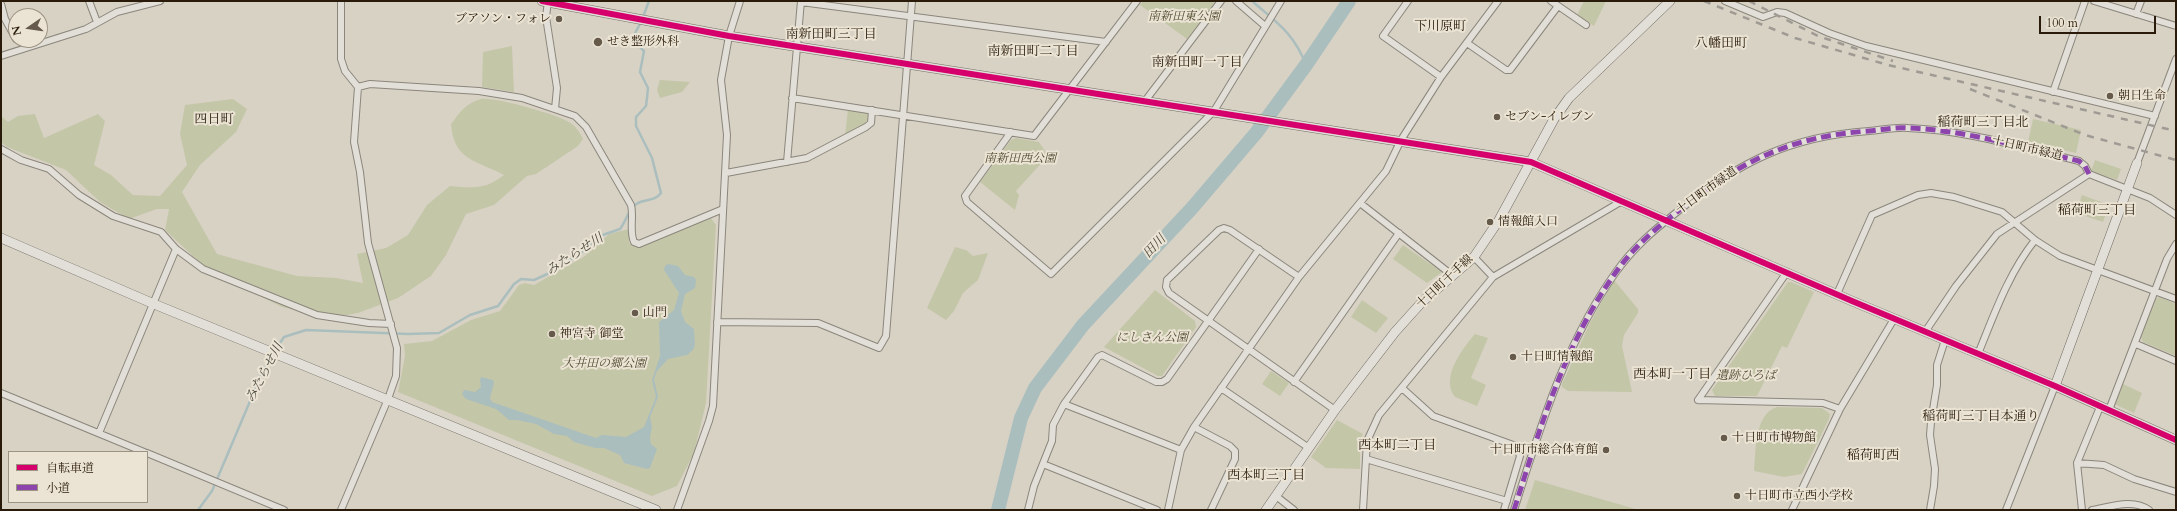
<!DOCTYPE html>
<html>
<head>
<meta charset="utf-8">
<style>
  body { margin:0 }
  #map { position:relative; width:2177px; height:511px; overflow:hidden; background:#d8d2c5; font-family:Cardo,"Noto Serif JP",serif }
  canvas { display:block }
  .frame { position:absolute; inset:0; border:2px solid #291a09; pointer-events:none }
  .legend { position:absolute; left:8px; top:451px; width:140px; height:52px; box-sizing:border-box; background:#ebe4d4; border:1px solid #9d9383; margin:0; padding:5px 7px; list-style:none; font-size:12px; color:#291a09 }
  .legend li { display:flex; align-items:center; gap:8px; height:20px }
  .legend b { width:20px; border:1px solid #9d9383 }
  .north { position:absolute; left:8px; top:8px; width:40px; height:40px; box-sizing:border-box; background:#ebe4d4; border:1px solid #9d9383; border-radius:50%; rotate:257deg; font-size:11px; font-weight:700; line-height:16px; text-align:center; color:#291a09 }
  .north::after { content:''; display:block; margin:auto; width:14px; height:18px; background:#665a4b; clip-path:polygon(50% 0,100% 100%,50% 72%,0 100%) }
  .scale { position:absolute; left:2039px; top:16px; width:117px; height:18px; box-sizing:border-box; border:2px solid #291a09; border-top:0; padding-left:5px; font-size:12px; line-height:14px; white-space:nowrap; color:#291a09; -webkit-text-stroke:3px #ebe4d4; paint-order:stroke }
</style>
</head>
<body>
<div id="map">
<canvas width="2177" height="511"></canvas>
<div class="frame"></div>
<ul class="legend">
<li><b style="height:5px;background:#d6006c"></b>自転車道</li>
<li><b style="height:5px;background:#8e44ad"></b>小道</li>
</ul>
<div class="north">N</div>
<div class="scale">100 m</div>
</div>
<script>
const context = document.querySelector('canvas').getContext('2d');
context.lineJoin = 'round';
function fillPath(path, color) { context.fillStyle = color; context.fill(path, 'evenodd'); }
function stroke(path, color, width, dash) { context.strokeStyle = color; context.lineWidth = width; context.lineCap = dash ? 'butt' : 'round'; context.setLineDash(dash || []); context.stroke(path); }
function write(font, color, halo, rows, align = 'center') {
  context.font = font + ' Cardo,"Noto Serif JP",serif'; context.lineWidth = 4; context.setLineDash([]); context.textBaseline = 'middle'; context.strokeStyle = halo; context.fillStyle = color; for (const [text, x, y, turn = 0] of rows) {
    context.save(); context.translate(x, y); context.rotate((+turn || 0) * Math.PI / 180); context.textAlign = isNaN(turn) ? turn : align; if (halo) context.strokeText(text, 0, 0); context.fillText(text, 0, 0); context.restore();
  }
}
fillPath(new Path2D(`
  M1143,1H1217L1187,39L1140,5Z
  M1584,1H1606L1594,26L1577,15Z
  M512,46L514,92L482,87L483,52Z
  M660,80L690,82L682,92L660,98L657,90Z
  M233,99L247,109L236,132L200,165L182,192L217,254L297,276L336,278L363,283L357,254L386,248L408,235L427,205L450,186C472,188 485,190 504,175C476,160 454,161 451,124C460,112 466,103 481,99C493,96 555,114 567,121C575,125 580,132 583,139L578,146L536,174L527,176L494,205L466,214L446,255L431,276L398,298L358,313L331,318L282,307L209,271L165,230L169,209H157L129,219L100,202L66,170L7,147L1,142V116L8,122L18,116L35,114L44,138L98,114L105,121L94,165L111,175L133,195L160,196L187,165L180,134L185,105Z
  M848,109L866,113L868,115L867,123L845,136Z
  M2033,119L2081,130L2076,153L2028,142Z
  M1016,138L1039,142L1047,154L1046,158L1016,191L1019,195L1015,210L980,182L1011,140Z
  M2095,160L2121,169L2117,180L2091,171Z
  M2082,195L2109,205L2103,222L2076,213Z
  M711,218L716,225L706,403L694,453L677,486L652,496L398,392L405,356L404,344L432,341L471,320L500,311L519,285L525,283L534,285L585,256L609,234L629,229V243L638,247Z
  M1403,245L1442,272L1427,283L1393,259Z
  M955,247L966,250L973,256L988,253L978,280L963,293L954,311L946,320L927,308Z
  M1614,280L1638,309V313L1624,335L1622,346L1632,392L1568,391L1562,387V384L1590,323Z
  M1788,282H1791L1814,292L1787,348L1782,346L1757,396H1715L1712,390Z
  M1155,290L1195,321L1196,327L1162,376H1158L1104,347Z
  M2160,297L2176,304V356L2143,342L2140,335L2154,299Z
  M1362,300L1388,318L1376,333L1351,317Z
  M1475,334L1488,338L1471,378L1486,385L1477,406L1455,397C1440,378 1462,349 1475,334Z
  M1271,371L1289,383L1280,396L1262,384Z
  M2123,384L2142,393L2134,413L2114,404Z
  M1777,407L1822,408L1830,414L1829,419L1802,474L1784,477L1754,471C1756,451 1754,414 1777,407Z
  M1337,420L1363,434L1360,439V469L1326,468L1311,457Z
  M1535,480L1639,510H1525Z`), '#c4c6a8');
fillPath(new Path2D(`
  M668,264L678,266L685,275L694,277L696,280L695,288L685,294L681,311L685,322L694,329L695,345L693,350L687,355L668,359L657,371L654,379L658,397L650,417L652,427L650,437L651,444L657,449L650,468L647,469L624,463L620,455L604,448H595L574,442L567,436L554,434L536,424L517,420H509L496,409L466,399L462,394L464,390L475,392L481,387L480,380L481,377L493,380L494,383L490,398L492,402L495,403L596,438L602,435L626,437L644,427L656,397L652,380L660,356L659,322L674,310L679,293L664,270L665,266Z`), '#abbebe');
stroke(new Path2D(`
  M1252,1C1276,22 1294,33 1306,65
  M643,17L649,1
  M198,510L212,491L259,380L268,361L284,337L306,330L408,334L439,333L470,315L498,306L514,284L521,279L534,280L554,271L586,249L597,237L620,229C627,220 628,209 638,203C647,199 655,201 661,193L652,158L636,126V117L646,106L647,98L648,88L640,72L644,51L635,42L633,37L641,22`), '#abbebe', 2.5);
stroke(new Path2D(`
  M998,510L1021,418L1035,388L1083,325L1192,208L1256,133L1306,65L1349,1`), '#abbebe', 14);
const street = new Path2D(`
  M89,1L97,22
  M341,1V59L345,71L358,87L354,142L360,172L368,243L397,348L396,376L388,399L341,510
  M548,1L546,17L557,88L555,109
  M1236,1L1265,26
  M1408,1L1383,36L1441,77
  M1551,1L1586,25
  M1725,1L1763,17L1777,12L1785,13L1829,33L1866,46L2155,116
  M2094,1L2176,26
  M801,2L1106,42
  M1,4L5,19L16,39
  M2136,14L2141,1
  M1467,43L1506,70H1510L1558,6
  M1,56L86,29L117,12L160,1
  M358,87L370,84L479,91L522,98L575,116L586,127L631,205C634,217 629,231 634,242L639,244L723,209
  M2053,92L2085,1
  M792,98L1034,136L1137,1
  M1145,101L1221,1
  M1011,132L965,196L967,202L1051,274L1214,111L1281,1
  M1,149L21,160L49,169L79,195L113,216L161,232L176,249L203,269L317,315L369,323L391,324
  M787,162L801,1
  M2137,163L2176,59
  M726,173L807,158L866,127L871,123L872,110
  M1360,203L1452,275
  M1474,257L1493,277
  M1299,277L1230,230L1224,228L1219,230L1167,280L1166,287L1169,293L1335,410
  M1837,294L1872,215L1918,195L1931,193L1954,197L2002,212L2035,240L2060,256L2176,299
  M717,322L818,323L879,348L886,336L912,1
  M1925,332L1956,286L1997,234L2089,174L2150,198L2176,215
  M2136,344L2176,361
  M1978,354C1994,315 2008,274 2035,240
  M1294,382L1399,233
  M1221,388L1309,448
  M1402,388L1433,416L1516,446L1520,456L1504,510
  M1,393L144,452
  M1698,400L1787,272
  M1698,400L1823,403L1840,409
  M1064,404L1181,450
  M2109,410L2167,259L2176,244
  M1194,427L1230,446L1235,451V459L1211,510
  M99,433L176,249
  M147,453L284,510
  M1366,459L1507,501
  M2077,463L2104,465L2134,479L2176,492
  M1043,464L1157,510
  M1276,496L1294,510
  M677,510L709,421L713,406L727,135L721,80L729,36L740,1
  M1028,510L1034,486L1052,441L1053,425L1064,404L1098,357L1102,355L1156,382H1162L1167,379L1259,249
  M1168,510L1181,450L1194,427L1299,277L1386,171L1401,140L1441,77L1498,1
  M1363,510L1367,441L1379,415L1493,277L1622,201
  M1514,510C1540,428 1565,343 1616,272C1633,248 1654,230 1677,212C1737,163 1790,136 1869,131C1882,130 1895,127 1908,128C1966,130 2023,148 2079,161L2085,166L2089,174
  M1792,510L1840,409L1894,319
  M1930,510L1934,486L1935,469L1930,435L1931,422L1937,385V365L1945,340
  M2006,510L2055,386
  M2082,510L2077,463L2100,407
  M2092,510C2110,507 2133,498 2149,510`);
const secondary = new Path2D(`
  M542,1L729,36L1531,162L1852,301L2055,386L2176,440
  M1,238L154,304L656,510
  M2055,386L2137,163
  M1266,510L1335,410L1395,332L1422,302L1474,257L1499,220L1554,119L1569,98L1670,1`);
stroke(street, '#8b867c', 8);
stroke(secondary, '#726c63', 10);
stroke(street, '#e2dfd8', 6);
stroke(secondary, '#e2dfd8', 9);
stroke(new Path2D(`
  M1704,1L1795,38L1888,65L2176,131
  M1749,1L1818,36L1893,61
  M1970,89L2085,135L2176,160`), '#9f9b94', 2.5, [7, 7]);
stroke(new Path2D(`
  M1514,510C1540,428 1565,343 1616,272C1633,248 1654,230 1677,212C1737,163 1790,136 1869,131C1882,130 1895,127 1908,128C1966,130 2023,148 2079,161L2085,166L2089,174`), '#8e44ad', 5, [10, 5]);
stroke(new Path2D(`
  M542,1L729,36L1531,162L1852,301L2055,386L2176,440`), '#d6006c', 6);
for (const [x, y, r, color] of [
  [559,19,4,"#665a4b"],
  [598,42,5,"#665a4b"],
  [2110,96,4,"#665a4b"],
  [1497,117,4,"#665a4b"],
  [1490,222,4,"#665a4b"],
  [635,313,4,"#665a4b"],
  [552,334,4,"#665a4b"],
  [1513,357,4,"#665a4b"],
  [1724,438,4,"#665a4b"],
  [1606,450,4,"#665a4b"],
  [1737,496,4,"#665a4b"]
]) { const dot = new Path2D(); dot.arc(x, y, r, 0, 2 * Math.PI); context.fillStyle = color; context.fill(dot); stroke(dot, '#ebe4d4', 1.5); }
write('italic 12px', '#524b32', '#ebe4d4', [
  ["南新田東公園",1184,17],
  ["南新田西公園",1020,159],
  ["にしさん公園",1152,338],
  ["大井田の郷公園",604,364],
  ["遺跡ひろば",1746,376]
]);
write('12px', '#291a09', '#ebe4d4', [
  ["ブアソン・フォレ",551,19,"right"],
  ["せき整形外科",607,42],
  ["朝日生命",2118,96],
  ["セブン-イレブン",1505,117],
  ["情報館入口",1498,222],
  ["山門",643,313],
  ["神宮寺 御堂",560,334],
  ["十日町情報館",1521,357],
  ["十日町市博物館",1732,438],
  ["十日町市総合体育館",1598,450,"right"],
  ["十日町市立西小学校",1745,496]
], 'left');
write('12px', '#291a09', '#ebe4d4', [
  ["十日町市緑道",2027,149,13],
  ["十日町市緑道",1707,191,-36],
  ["十日町千手線",1445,282,-43]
]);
write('13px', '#291a09', '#ebe4d4', [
  ["下川原町",1440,27],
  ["南新田町三丁目",831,35],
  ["八幡田町",1721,44],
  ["南新田町二丁目",1033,52],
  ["南新田町一丁目",1197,63],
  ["四日町",214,120],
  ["稲荷町三丁目北",1983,123],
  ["稲荷町三丁目",2097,211],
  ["西本町一丁目",1672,375],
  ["稲荷町三丁目本通り",1981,417],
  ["西本町二丁目",1397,446],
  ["稲荷町西",1873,456],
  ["西本町三丁目",1266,476]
]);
write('italic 13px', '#4a493e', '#ebe4d4', [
  ["田川",1155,247,-47],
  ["みたらせ川",575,255,-33],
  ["みたらせ川",265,373,-62]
]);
</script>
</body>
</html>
